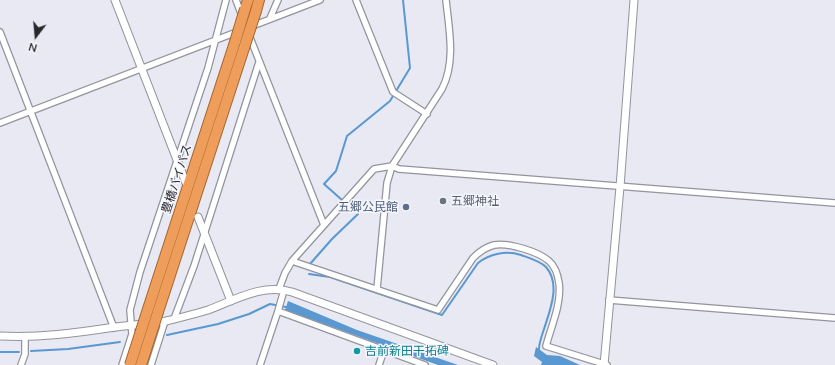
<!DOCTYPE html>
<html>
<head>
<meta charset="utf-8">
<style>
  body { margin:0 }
  #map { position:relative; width:835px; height:365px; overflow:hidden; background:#e8e9f3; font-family:Mulish,sans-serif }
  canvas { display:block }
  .north { position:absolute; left:16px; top:16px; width:40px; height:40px; -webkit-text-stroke:3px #f5f6fe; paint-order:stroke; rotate:196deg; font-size:11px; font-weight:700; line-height:16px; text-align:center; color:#27282b }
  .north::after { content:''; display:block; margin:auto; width:14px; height:18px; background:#27282b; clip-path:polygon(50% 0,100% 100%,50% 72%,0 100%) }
</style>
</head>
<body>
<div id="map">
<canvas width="835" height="365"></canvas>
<div class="north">N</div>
</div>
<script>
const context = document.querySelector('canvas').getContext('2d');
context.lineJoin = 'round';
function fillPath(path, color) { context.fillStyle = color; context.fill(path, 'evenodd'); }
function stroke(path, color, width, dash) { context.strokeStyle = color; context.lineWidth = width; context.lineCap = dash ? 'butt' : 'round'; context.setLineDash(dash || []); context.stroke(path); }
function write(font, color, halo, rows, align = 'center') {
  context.font = font + ' Mulish,"Noto Sans JP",sans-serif'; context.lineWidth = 3; context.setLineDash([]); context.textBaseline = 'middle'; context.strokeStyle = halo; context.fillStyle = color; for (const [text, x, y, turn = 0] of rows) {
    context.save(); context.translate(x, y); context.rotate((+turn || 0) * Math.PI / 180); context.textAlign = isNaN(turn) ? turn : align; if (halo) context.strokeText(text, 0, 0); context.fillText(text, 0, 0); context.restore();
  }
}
fillPath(new Path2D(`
  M288,301L357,330L458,365H438L285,310Z
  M536,347L547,355L560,356L580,365H541L542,362L534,356Z`), '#5998d1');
stroke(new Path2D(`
  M342,200L324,184L336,171L347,136L390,101L410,68L403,0
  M310,264L332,239L358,214
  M309,274L330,277L442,315L478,263C489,254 506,250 521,255C529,258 540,261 546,267C561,284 550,310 544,329C542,335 539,343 539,349
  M167,335L218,324L249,314L270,304L286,307
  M31,351L68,349L120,342
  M0,352H19`), '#5998d1', 2);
const minor = new Path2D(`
  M236,0L242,16
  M356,0L393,92L427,114
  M270,18L278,0
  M0,32L114,328
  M249,35L324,225
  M0,123L320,0
  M292,261L438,310L473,258C479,252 486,247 494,245C508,242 539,252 549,261C555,266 558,276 559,283C562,303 551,327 546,346L607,365
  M279,289L285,273L292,261L374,169L392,166L442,89C456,62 449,29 446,0
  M377,289L387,183L392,166L399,169L835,203
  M609,300L835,318
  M278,311L284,290
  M174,319L194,266L259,62
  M21,365L25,354V337
  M122,365L132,334L130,310L140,272L208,68L226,0
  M151,365L165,321
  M260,365L278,311L425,365
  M379,365L384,350`);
const tertiary = new Path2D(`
  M115,0L186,183
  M198,217L231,301
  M0,336C39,338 76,333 115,327C132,325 149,324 166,321C180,318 194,314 208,310C235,300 262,283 292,292L493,365
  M604,365L620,187L634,0`);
const trunk = new Path2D(`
  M245,9L248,0
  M256,11L259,0
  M148,309L235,42
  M158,312L244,48`);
stroke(minor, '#93949d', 8);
stroke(tertiary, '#93949d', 9);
stroke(trunk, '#a6642f', 12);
stroke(minor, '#fff', 5.5);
stroke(tertiary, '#fff', 7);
stroke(trunk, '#ee9e5a', 10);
const trunkBridge = new Path2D(`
  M235,42L245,9
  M244,48L256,11
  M130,365L148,309
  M141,365L158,312`);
stroke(trunkBridge, '#a6642f', 12, []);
stroke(trunkBridge, '#ee9e5a', 10);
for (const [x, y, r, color] of [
  [443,201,4,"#6b7280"],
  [406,207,4,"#5c6f8a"],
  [357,351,4,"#0f9aa8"]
]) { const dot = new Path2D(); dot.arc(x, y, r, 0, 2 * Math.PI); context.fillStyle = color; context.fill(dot); stroke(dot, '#f5f6fe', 1.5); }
write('12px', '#27282b', '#f5f6fe', [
  ["豊橋バイパス",177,179,-72]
]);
write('12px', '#5b616d', '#f5f6fe', [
  ["五郷神社",451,201]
], 'left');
write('12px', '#4e5e75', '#f5f6fe', [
  ["五郷公民館",398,207]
], 'right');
write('12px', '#0d838f', '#f5f6fe', [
  ["吉前新田干拓碑",365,351]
], 'left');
</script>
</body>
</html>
